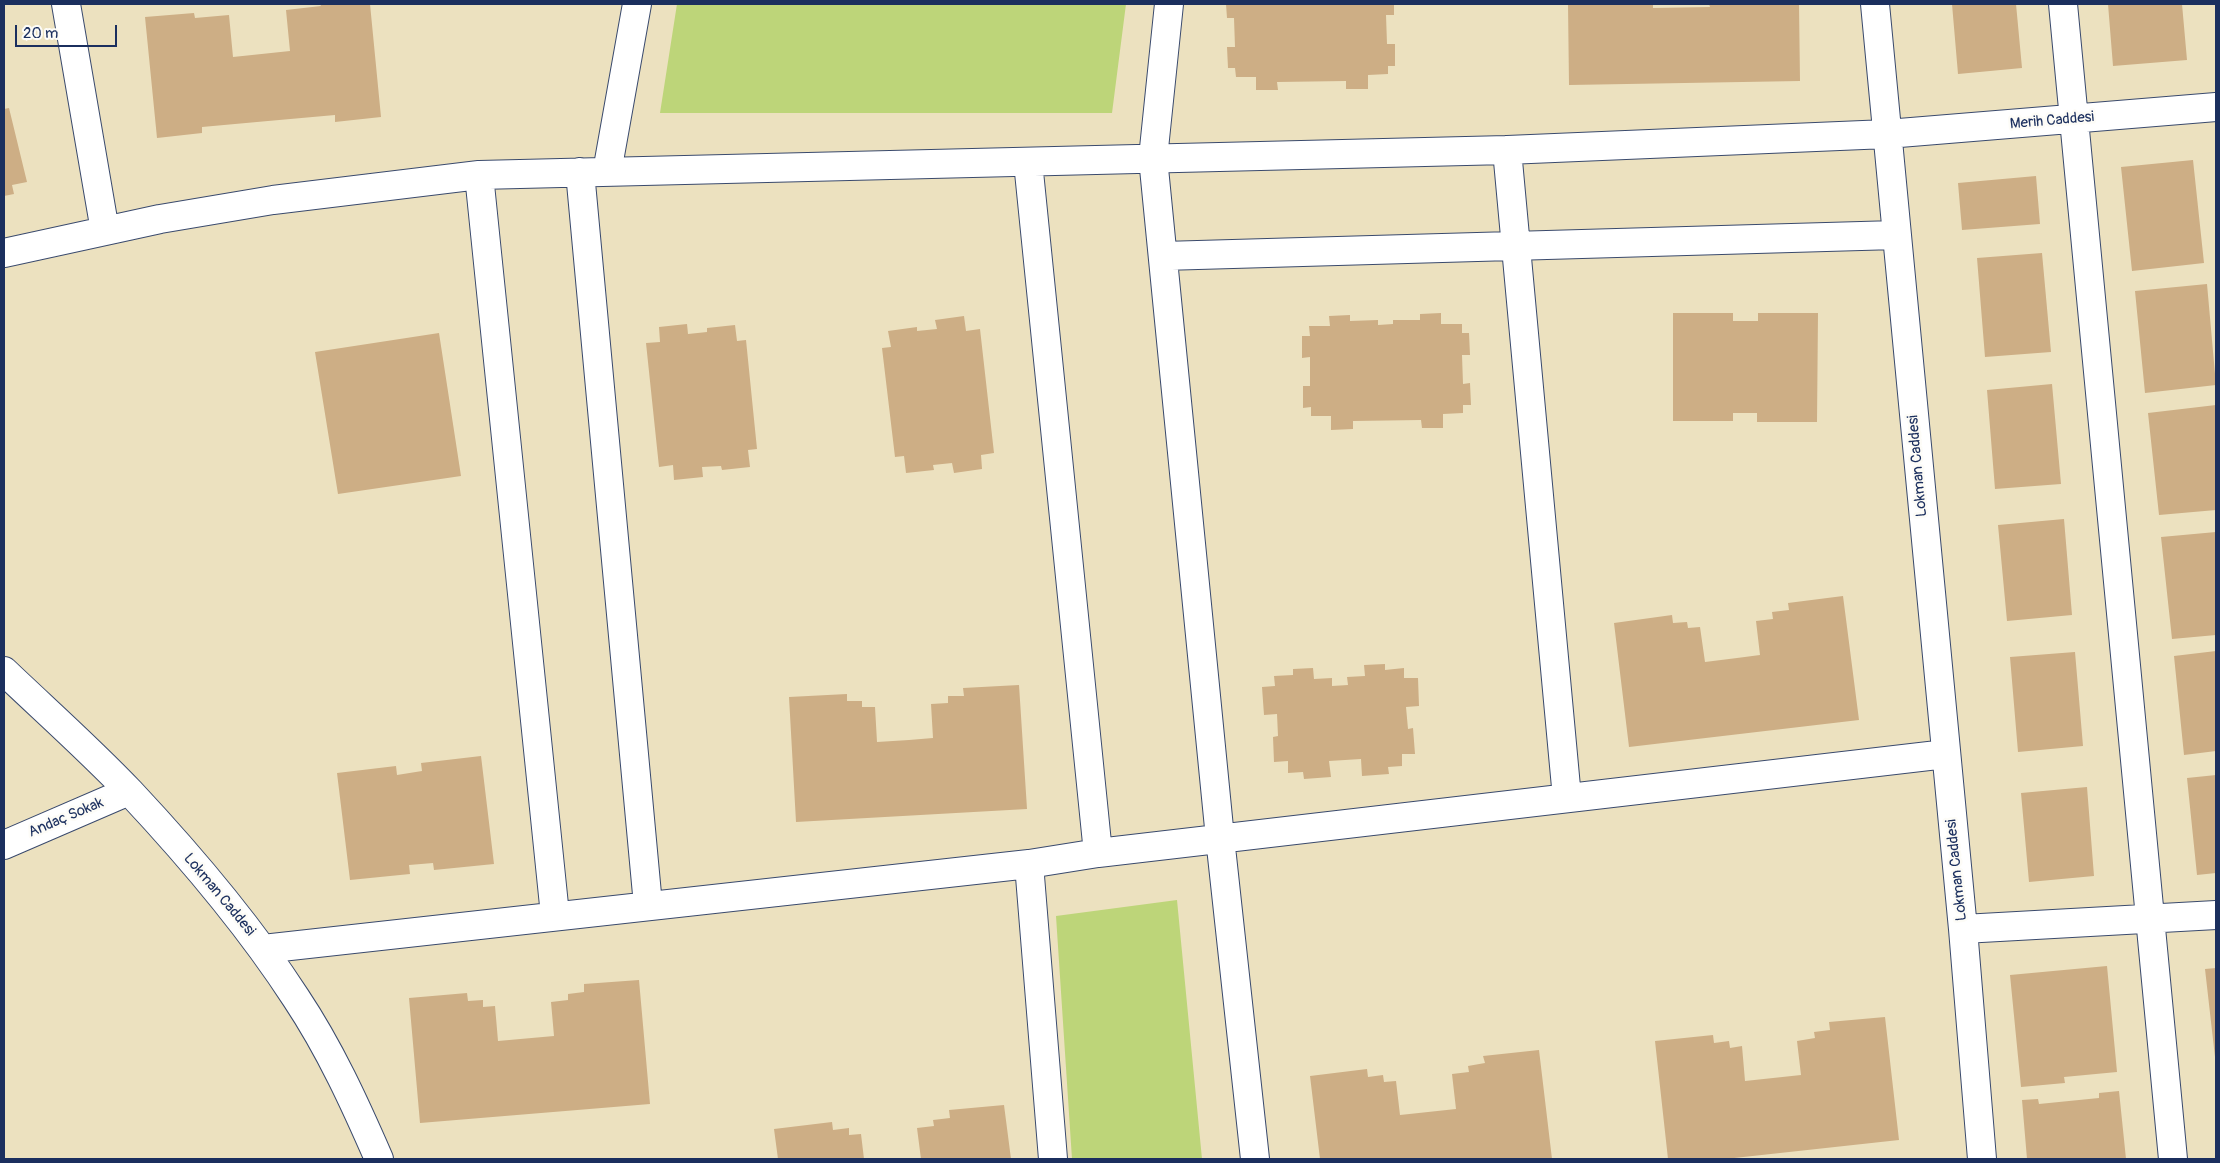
<!DOCTYPE html>
<html>
<head>
<meta charset="utf-8">
<style>
  body { margin:0 }
  #map { position:relative; width:2220px; height:1163px; overflow:hidden; background:#ece1bf; font-family:Pangolin,sans-serif }
  canvas { display:block }
  .frame { position:absolute; inset:0; border:5px solid #1b2f5e; pointer-events:none }
  .scale { position:absolute; left:15px; top:25px; width:102px; height:22px; box-sizing:border-box; border:2px solid #1b2f5e; border-top:0; padding-left:6px; font-size:15px; line-height:18px; white-space:nowrap; color:#1b2f5e; -webkit-text-stroke:4px #fdfcf7; paint-order:stroke }
</style>
</head>
<body>
<div id="map">
<canvas width="2220" height="1163"></canvas>
<div class="frame"></div>
<div class="scale">20 m</div>
</div>
<script>
const context = document.querySelector('canvas').getContext('2d');
context.lineJoin = 'round';
function fillPath(path, color) { context.fillStyle = color; context.fill(path, 'evenodd'); }
function stroke(path, color, width, dash) { context.strokeStyle = color; context.lineWidth = width; context.lineCap = dash ? 'butt' : 'round'; context.setLineDash(dash || []); context.stroke(path); }
function write(font, color, halo, rows, align = 'center') {
  context.font = font + ' Pangolin,sans-serif'; context.lineWidth = 5; context.setLineDash([]); context.textBaseline = 'middle'; context.strokeStyle = halo; context.fillStyle = color; for (const [text, x, y, turn = 0] of rows) {
    context.save(); context.translate(x, y); context.rotate((+turn || 0) * Math.PI / 180); context.textAlign = isNaN(turn) ? turn : align; if (halo) context.strokeText(text, 0, 0); context.fillText(text, 0, 0); context.restore();
  }
}
fillPath(new Path2D(`
  M677,4H1126L1112,113H660Z
  M1177,900L1202,1159H1072L1056,916Z`), '#bdd579');
fillPath(new Path2D(`
  M320,4H370L381,117L335,122V115L268,121L202,127V133L157,138L145,17L194,13L195,18L229,15L233,57L290,51L286,10L321,6Z
  M1226,4H1394V15H1386L1387,44H1395V66H1388V74L1368,75V89H1346V81L1277,82L1278,90H1256V77H1236L1235,68H1228L1227,47H1235L1234,18H1227Z
  M1568,4H1653V8L1710,7L1709,4H1799L1800,81L1569,85Z
  M1952,4H2016L2022,68L1958,74Z
  M2108,4H2182L2187,60L2113,66Z
  M9,108L27,182L12,185L14,194L4,196V109Z
  M2193,160L2204,263L2132,271L2121,167Z
  M2036,176L2040,224L1962,230L1958,183Z
  M2042,253L2051,352L1985,357L1977,258Z
  M2207,284L2216,385L2145,393L2135,291Z
  M1441,313V324H1462V333H1469L1470,355H1462L1463,384L1470,383L1471,405H1463V413L1443,414V428H1422L1421,420L1353,421V429L1331,430V416H1311V407L1303,408V386H1310V357L1302,358V336H1310L1309,326H1330L1329,316L1350,315V321L1378,320V325L1393,324V320H1420V314Z
  M1673,313H1733V321H1758V313H1818L1817,422H1757V413H1733V421H1673Z
  M964,316L966,331L980,329L994,453L981,455L982,469L954,473L952,463L933,465L934,470L906,473L904,456L895,457L882,348L891,347L888,331L917,327V331L937,329L935,320Z
  M687,324L688,334L707,332V328L735,325L737,341L746,340L757,449L748,450L750,467L722,470L721,466L702,467L703,477L674,480L673,465L659,467L646,343L660,342L659,327Z
  M439,333L461,476L338,494L315,352Z
  M2052,384L2061,484L1995,489L1987,390Z
  M2216,405V510L2159,515L2148,413Z
  M2064,519L2072,615L2007,621L1998,525Z
  M2216,532V635L2172,639L2161,537Z
  M1843,596L1859,720L1629,747L1614,623L1672,615L1673,623L1687,622L1688,628L1700,627L1705,662L1737,658L1760,655L1756,621L1773,619L1772,612L1789,610L1788,603Z
  M2216,651V751L2184,755L2174,656Z
  M2075,652L2083,746L2018,752L2010,657Z
  M1385,664V670L1404,668V678H1418L1419,706L1406,707L1408,729L1413,728L1415,754H1402V766L1388,767L1389,774L1362,776L1361,759L1329,761L1331,777L1304,779L1303,772L1288,773V761L1274,762L1273,737L1278,736L1277,714L1264,715L1262,687L1275,686L1274,676L1293,675V669L1313,668L1314,679L1332,678V686L1348,685L1347,677L1365,676L1364,665Z
  M1019,685L1027,809L796,822L789,697L847,694V701H862V707H875L877,742L909,740L933,738L931,704L948,703V696H964L963,688Z
  M481,756L494,864L434,870L433,863L409,865L410,874L350,880L337,773L396,766L397,775L422,771L421,763Z
  M2216,775V873L2197,875L2187,778Z
  M2087,787L2094,876L2029,882L2021,793Z
  M2107,966L2117,1072L2064,1077L2065,1083L2021,1087L2010,975Z
  M2216,968V1057H2215L2205,969Z
  M639,980L650,1104L420,1123L409,998L467,993L468,1001L483,1000V1007L495,1006L498,1041L554,1036L551,1002L568,1000V994L584,992V984Z
  M1885,1017L1899,1140L1725,1159H1668L1655,1041L1713,1035L1714,1043L1729,1041L1730,1048L1742,1046L1745,1081L1801,1075L1797,1041L1815,1038L1814,1032L1830,1030L1829,1022Z
  M1539,1050L1552,1159H1320L1310,1076L1367,1069L1368,1077L1383,1075L1384,1082L1396,1081L1400,1115L1456,1109L1452,1074L1469,1072L1468,1066L1485,1063L1483,1056Z
  M2119,1091L2126,1159H2027L2022,1100L2038,1099L2039,1104L2099,1098V1093Z
  M1004,1105L1011,1159H921L917,1128L934,1126L933,1120L950,1118L949,1110Z
  M832,1122L833,1130L849,1128V1135L861,1134L864,1159H778L774,1129Z`), '#cdae85');
const minor = new Path2D(`
  M66,4L105,231
  M1169,4L1153,158L1220,838L1255,1159
  M1875,4L1963,929L1982,1159
  M2063,4L2173,1159
  M1507,150L1567,798
  M1028,162L1098,853
  M580,172L648,905
  M607,172L637,4
  M479,175L555,915
  M4,253L160,219L273,200L479,175L1507,150L1887,134L2216,107
  M1163,256L1896,235
  M4,671C46,711 90,750 130,792C190,856 248,924 296,998C330,1049 355,1104 379,1159
  M4,845L129,791
  M1029,864L1053,1159
  M1963,929L2216,915
  M263,949L1029,864L1098,853L1946,754`);
stroke(minor, '#3a4a6d', 30);
stroke(minor, '#fff', 28);
write('15px', '#1b2f5e', '#fdfcf7', [
  ["Merih Caddesi",2052,121,-5],
  ["Lokman Caddesi",1918,466,-95],
  ["Andaç Sokak",66,818,-23],
  ["Lokman Caddesi",1957,870,-96],
  ["Lokman Caddesi",219,895,50]
]);
</script>
</body>
</html>
